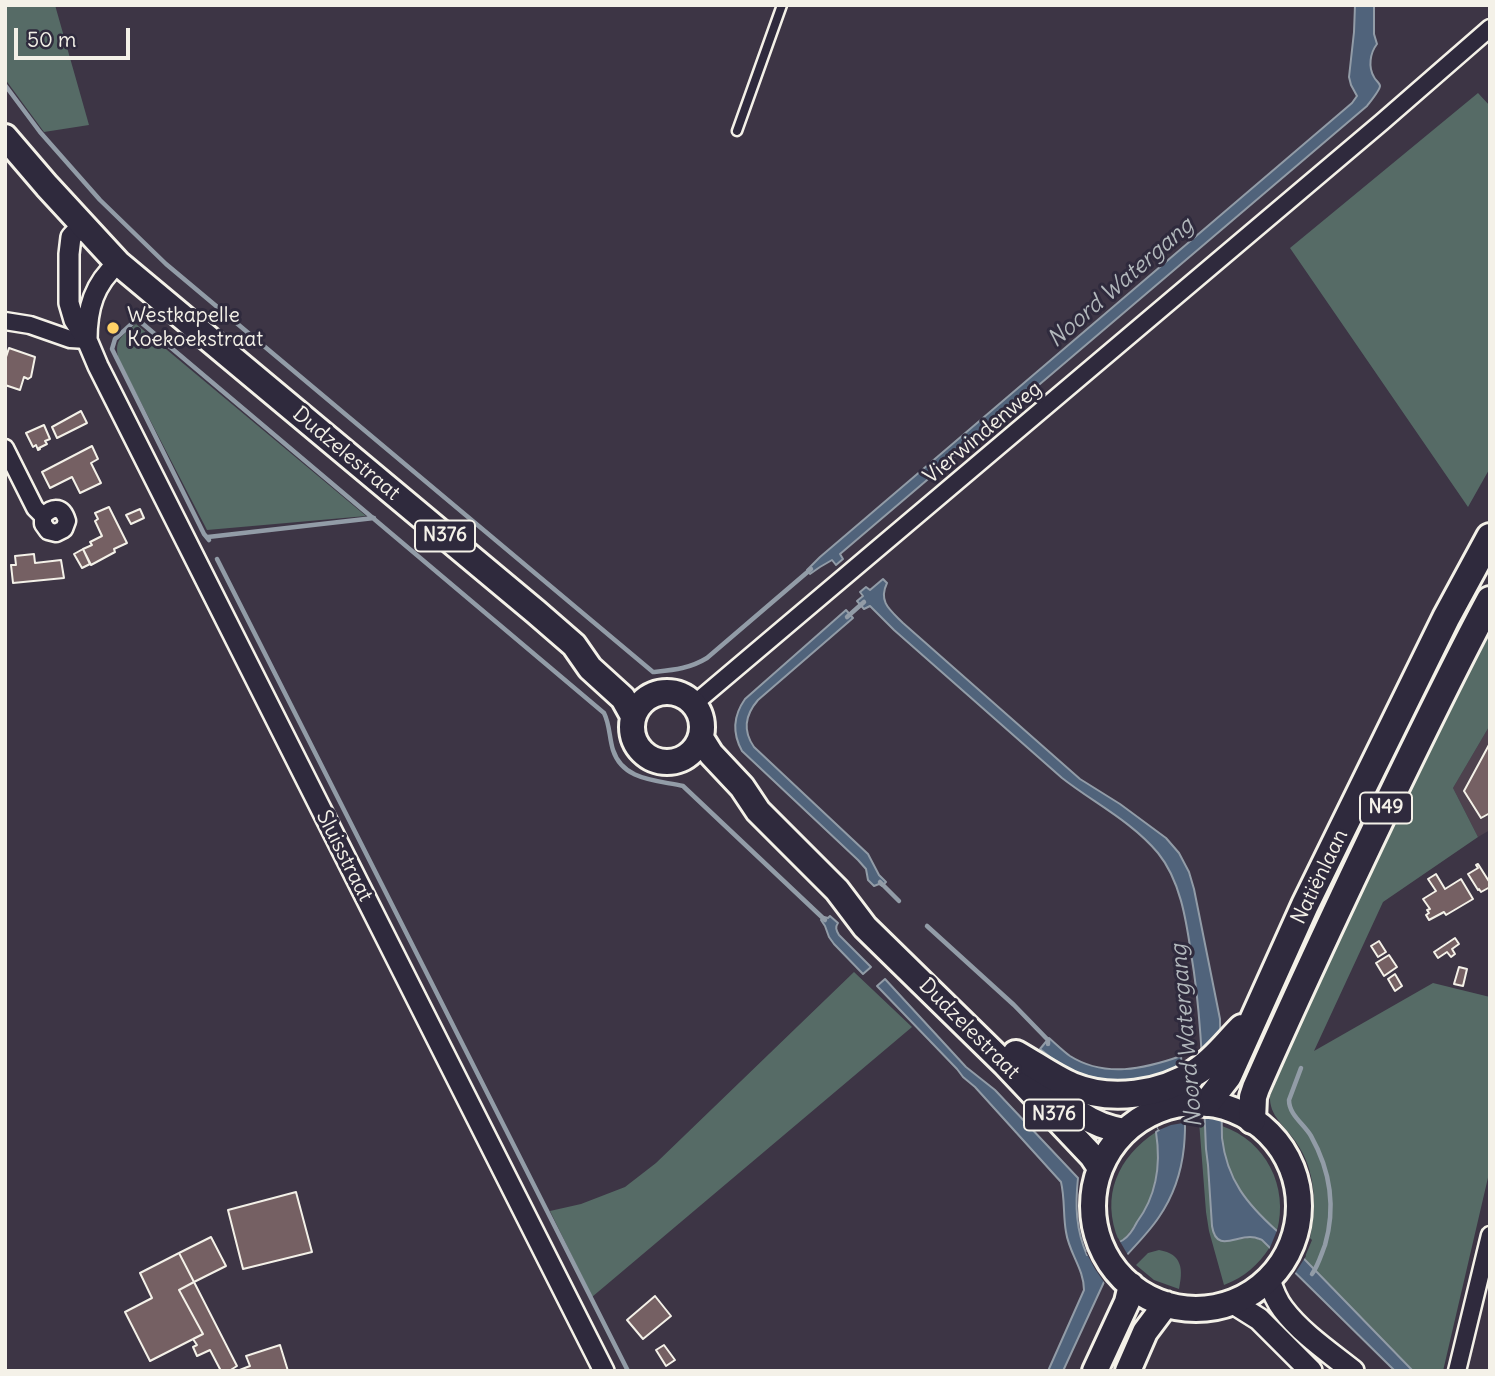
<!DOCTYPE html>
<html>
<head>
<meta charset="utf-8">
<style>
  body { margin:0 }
  #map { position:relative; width:1495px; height:1376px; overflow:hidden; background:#3d3545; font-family:Delius,sans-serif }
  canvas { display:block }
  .frame { position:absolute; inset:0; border:7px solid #f4f1e8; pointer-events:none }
  .scale { position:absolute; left:14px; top:28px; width:116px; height:32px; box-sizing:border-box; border:4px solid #f4f1e8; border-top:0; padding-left:9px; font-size:21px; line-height:24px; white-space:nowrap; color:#f4f1e8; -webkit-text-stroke:5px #2f2a3d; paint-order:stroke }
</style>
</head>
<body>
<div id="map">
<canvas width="1495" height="1376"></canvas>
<div class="frame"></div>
<div class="scale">50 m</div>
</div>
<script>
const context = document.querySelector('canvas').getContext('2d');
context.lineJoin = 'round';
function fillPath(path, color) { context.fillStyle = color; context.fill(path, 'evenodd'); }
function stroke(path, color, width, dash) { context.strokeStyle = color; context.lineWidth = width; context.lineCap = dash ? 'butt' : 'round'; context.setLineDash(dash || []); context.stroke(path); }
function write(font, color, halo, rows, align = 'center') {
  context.font = font + ' Delius,sans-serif'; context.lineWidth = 6; context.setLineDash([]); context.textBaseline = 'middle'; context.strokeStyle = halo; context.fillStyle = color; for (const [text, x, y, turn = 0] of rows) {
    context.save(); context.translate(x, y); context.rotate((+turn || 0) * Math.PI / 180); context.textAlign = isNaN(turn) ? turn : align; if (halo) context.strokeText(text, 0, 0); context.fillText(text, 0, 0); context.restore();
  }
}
fillPath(new Path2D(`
  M1490,725V830L1478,837L1453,788Z`), '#4e424e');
fillPath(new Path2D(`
  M5,5H55L89,125L44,132L5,79Z
  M1478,93L1490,106V468L1468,507L1290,248Z
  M136,324L366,516L207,530L119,360C113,340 122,336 136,324Z
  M1490,630V725L1453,788L1478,837L1383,902L1314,1051L1433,983L1490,997V1169L1443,1371H1413L1304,1259L1312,1240L1310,1238C1317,1205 1316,1171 1296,1142C1285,1126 1269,1116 1270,1096L1300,1023L1347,921L1445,718Z
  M854,972L912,1027L592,1297L550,1211L581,1204L625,1187L656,1163Z
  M1199,1121L1204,1122L1213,1233L1216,1238C1221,1239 1228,1241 1233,1240C1252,1238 1254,1234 1270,1247C1258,1265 1245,1277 1224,1285L1209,1231L1206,1212Z
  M1222,1126C1266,1141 1289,1187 1277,1231C1243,1200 1222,1174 1222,1126Z
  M1156,1132C1163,1175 1152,1208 1122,1241H1119C1100,1196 1118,1157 1156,1132Z
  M1159,1250C1183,1254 1183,1270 1179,1289L1154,1280L1136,1265L1148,1253Z`), '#566b66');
const water = new Path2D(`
  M1355,5H1374V34L1377,44C1370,53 1368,67 1374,77C1375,80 1380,83 1380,86C1380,90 1370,102 1367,106L840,554L843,559L836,565L832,560L820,567L810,574L807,570L820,557L1352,103L1357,96L1351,85L1349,77L1354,32Z
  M883,579L887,583C878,602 890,610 903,623L1080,779L1120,804L1166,838L1179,853L1189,872L1194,889L1220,1019L1222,1138C1227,1180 1247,1204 1277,1231L1413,1371H1395L1262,1240C1257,1238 1256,1237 1250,1237C1234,1237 1216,1252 1212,1226L1208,1165L1206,1149C1203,1084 1202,1018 1191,953C1186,919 1180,880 1158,853C1131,821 1094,803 1062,778L894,630L870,606L864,609L857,601L863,596L860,592L866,587L870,590Z
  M846,610L853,618L758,700C745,715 742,730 754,747L868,854L879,875L886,882L882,886L879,884L874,886L868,880L866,869L858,860L742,751C732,733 733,716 745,699Z
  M830,916L838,923C835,927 836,930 839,935L871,967L863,974L834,944L829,937L825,926L821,920L824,917L828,918Z
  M885,979L966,1067L995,1090L1078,1178C1075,1206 1076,1230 1087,1255C1097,1251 1115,1245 1123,1240C1129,1236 1134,1228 1137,1222C1157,1195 1161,1164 1156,1132L1159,1130L1135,1082C1096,1081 1070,1075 1040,1049L1049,1038C1056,1044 1063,1051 1070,1056C1105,1078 1144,1069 1181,1056C1185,1113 1194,1166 1159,1217C1143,1241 1120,1259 1104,1282L1063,1371H1048L1084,1290C1084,1269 1069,1253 1066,1232C1063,1216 1065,1199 1061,1182L975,1087L963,1077L957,1069L877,986Z`);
fillPath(water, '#50637b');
stroke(water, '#929ca7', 2);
fillPath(new Path2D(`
  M1185,1064L1189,1122L1171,1125L1159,1130L1135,1082L1165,1074Z
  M1278,1228L1306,1256L1294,1275L1269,1250Z
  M1118,1238L1129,1257L1115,1273L1106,1285L1095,1269L1086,1252Z`), '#3d3545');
stroke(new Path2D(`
  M5,85L40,132L100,200L166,264L653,672C673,670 689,669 707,658L811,569
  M208,537L374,518
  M209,540L204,534L112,349L115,339L137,319L604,713C610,725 609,737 613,750C623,781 657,780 683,786L825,920
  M217,559L628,1371
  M847,617L864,602
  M880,882L899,901
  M927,926L1014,1005L1048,1040V1044
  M1301,1068L1289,1100C1289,1115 1304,1124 1311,1136C1330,1170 1336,1207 1325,1245C1321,1255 1318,1266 1312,1274`), '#929ca7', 4.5);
const building = new Path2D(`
  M9,348L35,357L31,377L28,379L24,377L20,390L5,385V360Z
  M81,411L87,423L57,438L52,427Z
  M44,425L50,439L45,441L47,444L39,448L40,449L38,450L36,445L33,447L26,433Z
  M92,446L98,459L91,463L101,483L80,493L72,477L50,488L42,472Z
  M109,507L127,543L114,549L115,552L91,565L83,549L92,545L90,542L102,536L95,521L98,519L95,513Z
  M140,509L144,518L131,524L126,515Z
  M83,549L90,564L82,568L74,554Z
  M34,554L35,563L61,560L64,578L13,583L11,565H16L15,556Z
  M1490,743V813L1481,818L1464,791Z
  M1478,864L1490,883V887L1481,892L1479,889L1478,890L1468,874L1478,868L1476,865Z
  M1436,874L1445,889L1461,879L1473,899L1446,915L1444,912L1429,920L1426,915L1429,913L1427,910L1430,909L1423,899L1436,891L1428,879Z
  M1455,938L1459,944L1452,949L1455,954L1451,957L1447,952L1438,958L1434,952Z
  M1379,941L1386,952L1378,957L1371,946Z
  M1389,955L1397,967L1384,976L1376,963Z
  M1459,967L1467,969L1463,986L1454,984Z
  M1395,974L1402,986L1395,991L1388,979Z
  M296,1192L312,1252L243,1269L228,1210Z
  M211,1237L226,1266L194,1282L179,1253Z
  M179,1253L194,1282L179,1290L203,1334L150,1361L125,1312L152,1298L140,1273Z
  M194,1282L237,1366L229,1371H221L210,1350L197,1356L193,1347L197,1345L193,1339L203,1334L179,1290Z
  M655,1296L671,1316L643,1339L627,1320Z
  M280,1345L288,1371H237L250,1366L246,1356Z
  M664,1345L675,1360L666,1366L656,1350Z`);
fillPath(building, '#756063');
stroke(building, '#f4f1e8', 2);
const service = new Path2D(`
  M737,131L782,5`);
const minor = new Path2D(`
  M5,321L30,325L70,339L87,340
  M5,448L35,508L43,516V524L48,531L56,533L64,529L67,521C63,507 54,505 43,516
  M694,704L1382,122L1490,28
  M1457,1371L1490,1235`);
const tertiary = new Path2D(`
  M82,225L71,237L69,254V303L74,320L87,340L98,366L604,1371
  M87,340C87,308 94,284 118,263`);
const secondary = new Path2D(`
  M1269,1279C1272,1289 1276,1300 1283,1309C1301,1333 1329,1352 1353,1371
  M1232,1302L1259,1319L1311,1371`);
const primary = new Path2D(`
  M5,137L47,186L118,263L536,612L574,645L590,668L623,698L633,716
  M632 727a35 35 0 1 1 70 0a35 35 0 1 1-70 0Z
  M701,738L711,754L742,787L758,811L837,890L865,927L1005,1064L1092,1156L1100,1168
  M1034,1071C1064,1100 1081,1124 1124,1131
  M1093 1206a103 103 0 1 1 206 0a103 103 0 1 1-206 0Z
  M1095,1371L1127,1302L1131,1285
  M1128,1371L1145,1332L1166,1304`);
const trunk = new Path2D(`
  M1016,1054C1034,1064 1053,1078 1072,1086C1111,1102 1161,1095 1196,1072C1214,1061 1227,1043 1242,1028
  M1207,1103L1228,1076L1305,905L1446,618L1490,537
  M1252,1120L1253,1097L1256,1088C1299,990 1345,893 1391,797C1423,731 1455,665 1490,600`);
stroke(service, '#f4f1e8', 13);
stroke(minor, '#f4f1e8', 21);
stroke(tertiary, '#f4f1e8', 24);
stroke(secondary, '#f4f1e8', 26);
stroke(primary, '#f4f1e8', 30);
stroke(trunk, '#f4f1e8', 32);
stroke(service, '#2f2a3d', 8);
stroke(minor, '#2f2a3d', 16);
stroke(tertiary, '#2f2a3d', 19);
stroke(secondary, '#2f2a3d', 21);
stroke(primary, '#2f2a3d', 24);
stroke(trunk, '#2f2a3d', 26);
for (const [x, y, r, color] of [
  [113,328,7,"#ffd166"]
]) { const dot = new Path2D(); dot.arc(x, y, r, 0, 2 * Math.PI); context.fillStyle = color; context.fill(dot); stroke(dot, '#2f2a3d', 2.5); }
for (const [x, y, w] of [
  [445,536,60],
  [1386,808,52],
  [1054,1115,60]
]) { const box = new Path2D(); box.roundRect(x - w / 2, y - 15.5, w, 31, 5); context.fillStyle = '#2f2a3d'; context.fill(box); stroke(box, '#f4f1e8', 2); }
write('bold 19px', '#f4f1e8', null, [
  ["N376",445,536],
  ["N49",1386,808],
  ["N376",1054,1115]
]);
write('21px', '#f4f1e8', '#2f2a3d', [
  ["Westkapelle",127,316],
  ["Koekoekstraat",127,340]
], 'left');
write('21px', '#f4f1e8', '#2f2a3d', [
  ["Vierwindenweg",983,433,-40],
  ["Dudzelestraat",346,454,40],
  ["Sluisstraat",344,856,63],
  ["Natiënlaan",1320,877,-64],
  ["Dudzelestraat",969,1029,45]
]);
write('italic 23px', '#b2b8bc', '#2f2a3d', [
  ["Noord Watergang",1121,283,-41],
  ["Noord Watergang",1187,1036,-95]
]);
</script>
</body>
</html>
